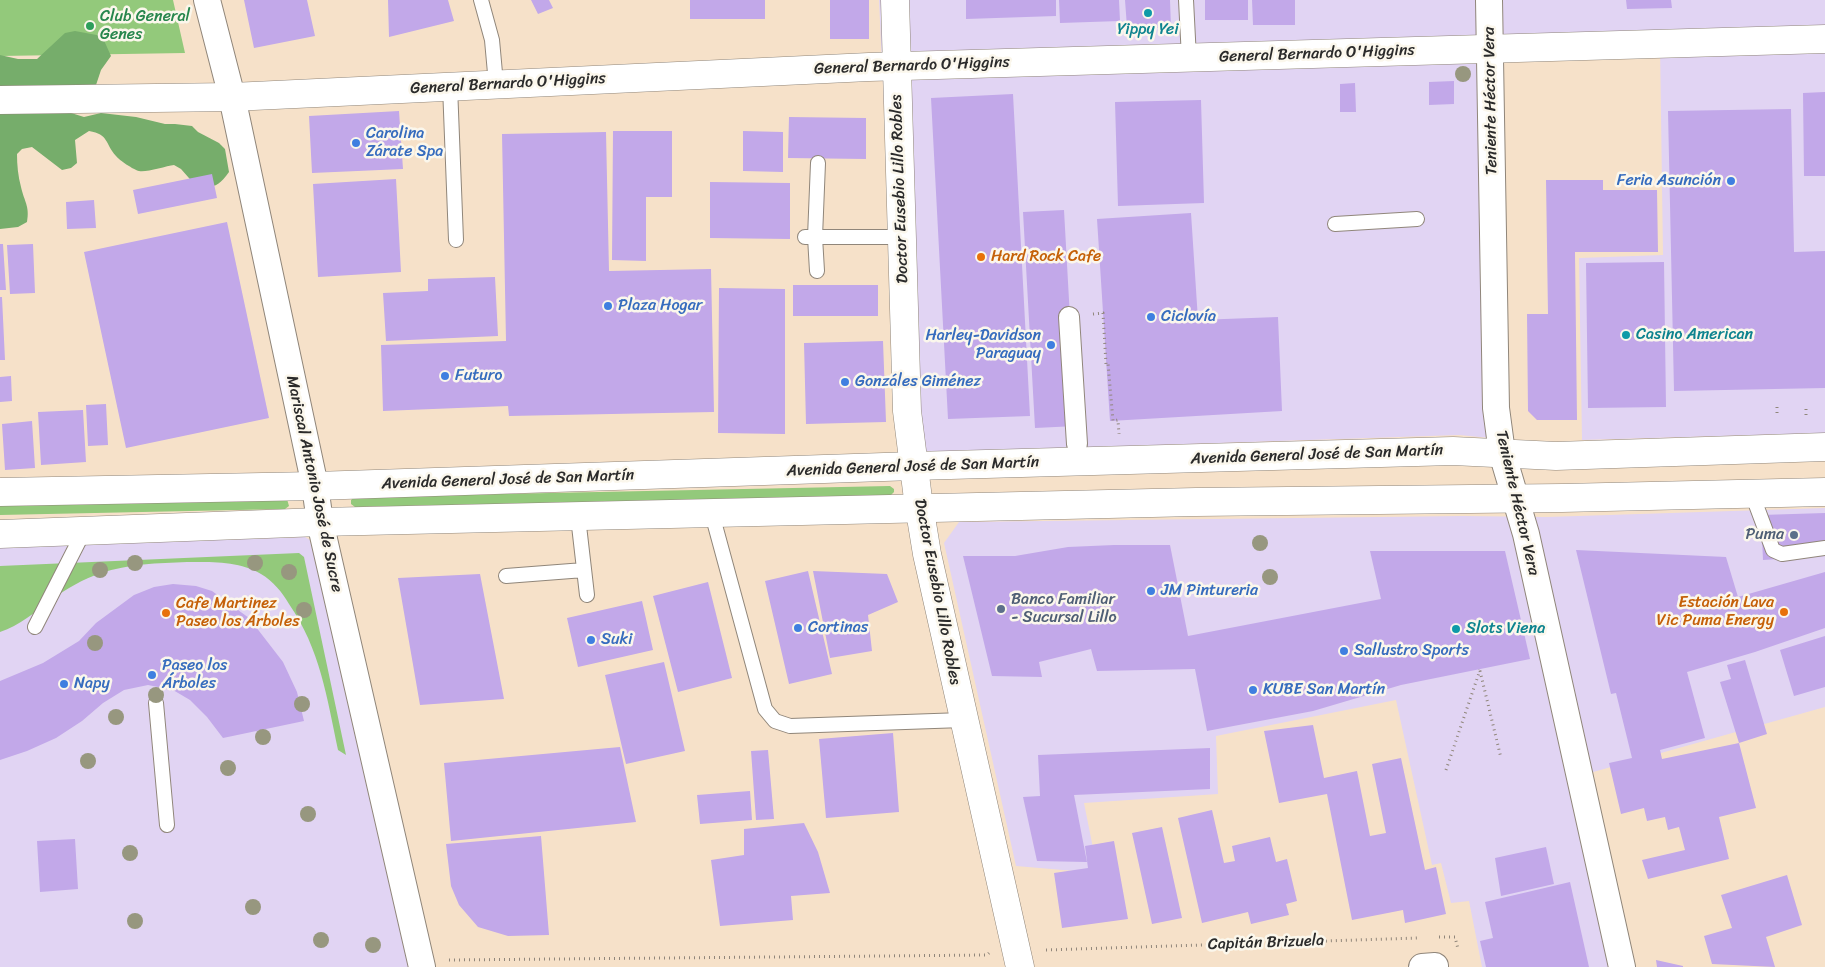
<!DOCTYPE html>
<html>
<head>
<meta charset="utf-8">
<style>
  body { margin:0 }
  canvas { display:block; background:#f6e1c9 }
</style>
</head>
<body>
<canvas width="1825" height="967"></canvas>
<script>
const context = document.querySelector('canvas').getContext('2d');
context.lineJoin = 'round';
function fillPath(path, color) { context.fillStyle = color; context.fill(path, 'evenodd'); }
function stroke(path, color, width, dash) { context.strokeStyle = color; context.lineWidth = width; context.lineCap = dash ? 'butt' : 'round'; context.setLineDash(dash || []); context.stroke(path); }
function write(font, color, halo, rows, align = 'center') {
  context.font = font + ' Sriracha,sans-serif'; context.lineWidth = 5; context.setLineDash([]); context.textBaseline = 'middle'; context.strokeStyle = halo; context.fillStyle = color; for (const [text, x, y, turn = 0] of rows) {
    context.save(); context.translate(x, y); context.rotate((+turn || 0) * Math.PI / 180); context.textAlign = isNaN(turn) ? turn : align; if (halo) context.strokeText(text, 0, 0); context.fillText(text, 0, 0); context.restore();
  }
}
fillPath(new Path2D(`
  M879,0H1825V433L1582,440L1579,258L1663,255L1660,45L1490,49L1500,439L1459,435L949,452L900,450Z
  M1825,508V707L1579,776L1622,967H1482L1469,901L1451,903L1441,863L1432,865L1396,700L1216,736L1218,794L1084,803L1098,873L1016,866L944,543L959,522L1463,516L1547,517Z
  M305,537L310,540L378,819L411,967H0V547Z`), '#e1d4f3');
fillPath(new Path2D(`
  M0,0H173L185,53L0,56Z
  M890,486L894,489V492L890,496L355,507L351,504V500L355,497Z
  M287,499L289,506L285,509L0,515V505Z
  M299,553L304,557L346,755L338,750C327,697 320,649 289,604C282,592 273,581 261,574C240,561 211,562 187,562C158,563 128,564 101,573C83,579 66,589 51,600C34,613 20,625 0,632V566Z`), '#93c97b');
fillPath(new Path2D(`
  M75,31L102,36L111,56L101,70L95,88L68,112L84,117L101,113L136,117L165,124H175L192,126L198,132L219,143L225,149L229,172C218,187 214,188 196,186L181,169L174,165C166,166 145,173 139,171C134,170 119,160 116,156C105,144 109,134 89,131L75,140L77,163L71,168L62,170L32,147L22,149L17,154C17,165 18,176 21,187C24,201 30,206 27,222L18,227L0,229V55L18,59H37L65,33Z`), '#76ad6b');
fillPath(new Path2D(`
  M244,0H307L315,36L254,48Z
  M388,0H448L454,21L389,37Z
  M531,0H549L553,8L538,14Z
  M690,0H765V19H690Z
  M830,0H869V39H830Z
  M966,0H1056V16L966,19Z
  M1059,0H1119L1120,21L1060,23Z
  M1125,0H1170L1171,28L1127,27Z
  M1205,0H1248V20H1205Z
  M1252,0H1295V25H1253Z
  M1626,0H1671L1672,8L1627,9Z
  M1454,81V104L1429,105V82Z
  M1355,83L1356,112H1340V84Z
  M1825,92V176H1804L1803,93Z
  M1013,94L1030,416L948,419L931,98Z
  M1201,100L1204,203L1118,206L1115,102Z
  M1791,109L1794,252L1825,251V388L1674,391L1668,111Z
  M399,111L403,169L312,173L309,116Z
  M789,117L866,118V159L788,158Z
  M613,131H672V197H646V261L612,260Z
  M743,131L783,132V172L743,171Z
  M606,132L609,271L711,269L714,412L509,416L508,406L383,411L381,345L506,341L502,134Z
  M212,174L217,198L138,214L133,190Z
  M396,179L401,272L318,277L313,184Z
  M1546,180H1603V190H1657L1658,252H1575L1577,420H1537L1528,411L1527,314H1548Z
  M710,182L790,183V239L710,238Z
  M94,200L96,228L67,229L66,202Z
  M1064,210L1076,426L1035,428L1023,212Z
  M1191,213L1198,320L1278,317L1282,411L1110,421L1097,219Z
  M227,222L269,418L126,448L84,252Z
  M0,244H3L6,290H0Z
  M33,244L35,293L10,294L7,245Z
  M1664,262L1666,407L1588,408L1586,263Z
  M495,277L498,336L386,341L383,293L428,291V279Z
  M793,285H878V316H793Z
  M719,288L785,289V434L718,433Z
  M0,297H2L5,360H0Z
  M883,341L886,422L806,424L804,343Z
  M11,376L12,401L0,402V377Z
  M106,404L108,445L88,446L86,405Z
  M83,410L86,462L41,465L38,412Z
  M32,421L35,468L5,470L2,424Z
  M1825,513V556L1763,560L1761,515Z
  M1114,545H1170L1188,636L1381,599L1370,551H1505L1530,659L1401,685L1313,711L1207,731L1195,669L1097,671L1091,649L1039,662L1042,677L992,676L963,556H1015L1068,547Z
  M1576,550L1726,557L1738,597L1825,572V628L1755,652L1687,672L1705,738L1660,750L1662,759L1739,743L1756,808L1719,817L1729,859L1648,879L1642,860L1685,850L1679,827L1668,830L1665,817L1647,821L1644,808L1621,814L1609,763L1632,758L1616,693L1611,694Z
  M808,571L832,674L789,684L765,581Z
  M813,571L887,574L898,602L868,615L872,651L830,658Z
  M480,574L504,699L420,705L398,578Z
  M708,582L732,678L678,692L653,596Z
  M173,584L196,586L212,591L249,618L283,662L297,692L304,721L223,738L207,717L190,700L173,690L148,685L124,690L103,703L82,721L56,738L27,751L0,760V681L43,663L79,641L96,623L134,595L154,587Z
  M642,601L653,650L578,667L567,618Z
  M1825,636V687L1794,696L1780,650Z
  M1745,660L1767,734L1739,743L1720,682L1731,679L1727,665Z
  M664,662L685,751L626,764L605,675Z
  M1313,725L1324,778L1357,771L1370,836L1386,833L1372,764L1401,758L1425,870L1436,867L1446,914L1405,923L1403,910L1352,920L1327,794L1279,803L1264,731Z
  M893,733L899,812L826,818L819,739Z
  M620,747L636,822L451,841L444,763Z
  M1210,748V789L1074,795L1087,862L1037,861L1023,797L1040,796L1038,755Z
  M768,750L774,819L756,820L751,751Z
  M750,791L752,820L700,824L697,795Z
  M1212,810L1224,863L1235,861L1232,846L1270,837L1276,862L1287,859L1297,901L1286,904L1289,915L1251,924L1248,912L1202,923L1178,818Z
  M804,823L818,852L830,893L791,896L793,920L720,926L711,860L744,855V829Z
  M1162,827L1182,918L1152,924L1132,833Z
  M541,836L549,935L508,936L478,927L459,905L451,886L446,844Z
  M75,839L78,889L40,892L37,841Z
  M1114,841L1128,919L1062,928L1054,873L1088,868L1085,846Z
  M1546,847L1554,884L1501,896L1495,858Z
  M1787,875L1802,925L1766,937L1775,967L1712,964L1704,936L1732,928L1721,895Z
  M1570,882L1589,967H1486L1480,941L1493,938L1485,902Z
  M1656,960L1683,966V967H1657Z`), '#c2a8e9');
const service = new Path2D(`
  M481,0L492,40L496,84
  M1186,0L1189,58
  M450,86L456,240
  M1335,224L1417,219
  M805,237H902
  M817,271L815,237L818,163
  M1752,494L1773,550L1782,554L1825,548
  M712,514L765,709L775,721L790,726L963,720
  M578,517L587,595
  M506,576L584,570
  M35,627L84,531
  M156,703L167,825`);
const pedestrian = new Path2D(`
  M1069,317L1077,444`);
const minor = new Path2D(`
  M207,0L232,97L315,486L320,522L422,967
  M1489,0L1496,408L1502,453L1526,534L1622,967
  M1422,967L1435,966`);
const tertiary = new Path2D(`
  M0,100L232,97L869,67L1825,39`);
const secondary = new Path2D(`
  M895,0L907,411L918,499L927,554L1020,967`);
const trunk = new Path2D(`
  M0,492L315,486L914,466L1453,451L1556,456L1825,447
  M0,534L320,522L1196,502L1562,498L1825,492`);
stroke(service, '#90867a', 16);
stroke(pedestrian, '#90867a', 22);
stroke(minor, '#90867a', 28);
stroke(tertiary, '#90867a', 29);
stroke(secondary, '#90867a', 29);
stroke(trunk, '#90867a', 29);
stroke(new Path2D(`
  M1093,314L1103,313L1106,364L1108,363L1113,421L1118,420L1119,434
  M1777,407V416
  M1806,415V406
  M1480,671L1501,758
  M1446,770L1480,670
  M1439,937H1455L1458,949
  M1046,950L1418,938
  M449,960L987,955L989,953`), '#90867a', 3, [1, 4]);
stroke(service, '#fff', 14);
stroke(pedestrian, '#fff', 20);
stroke(minor, '#fff', 26);
stroke(tertiary, '#fff', 28);
stroke(secondary, '#fff', 28);
stroke(trunk, '#fff', 28);
context.fillStyle = '#97977f';
for (const [x, y] of [
  [1463,74],
  [1260,543],
  [135,563],
  [255,563],
  [100,570],
  [289,572],
  [1270,577],
  [304,610],
  [95,643],
  [156,695],
  [302,704],
  [116,717],
  [263,737],
  [88,761],
  [228,768],
  [308,814],
  [130,853],
  [253,907],
  [135,921],
  [321,940],
  [373,945]
]) { context.beginPath(); context.arc(x, y, 8, 0, 2 * Math.PI); context.fill(); }
for (const [x, y, r, color] of [
  [1148,13,5,"#0f9aa8"],
  [90,26,5,"#2e9e5b"],
  [356,143,5,"#3f7fe0"],
  [1731,181,5,"#3f7fe0"],
  [981,257,5,"#e8710a"],
  [608,306,5,"#3f7fe0"],
  [1151,317,5,"#3f7fe0"],
  [1626,335,5,"#0f9aa8"],
  [1051,345,5,"#3f7fe0"],
  [445,376,5,"#3f7fe0"],
  [845,382,5,"#3f7fe0"],
  [1794,535,5,"#5c6f8a"],
  [1151,591,5,"#3f7fe0"],
  [1001,609,5,"#5c6f8a"],
  [1784,612,5,"#e8710a"],
  [166,613,5,"#e8710a"],
  [798,628,5,"#3f7fe0"],
  [1456,629,5,"#0f9aa8"],
  [591,640,5,"#3f7fe0"],
  [1344,651,5,"#3f7fe0"],
  [152,675,5,"#3f7fe0"],
  [64,684,5,"#3f7fe0"],
  [1253,690,5,"#3f7fe0"]
]) { const dot = new Path2D(); dot.arc(x, y, r, 0, 2 * Math.PI); context.fillStyle = color; context.fill(dot); stroke(dot, '#fbf7ec', 2); }
write('16px', '#27864d', '#fbf7ec', [
  ["Club General",100,17],
  ["Genes",100,35]
], 'left');
write('16px', '#0d838f', '#fbf7ec', [
  ["Yippy Yei",1148,30,"center"],
  ["Casino American",1636,335],
  ["Slots Viena",1466,629]
], 'left');
write('16px', '#2b2b2b', '#fbf7ec', [
  ["General Bernardo O'Higgins",1317,54,-2],
  ["General Bernardo O'Higgins",912,66,-2],
  ["General Bernardo O'Higgins",508,84,-3],
  ["Teniente Héctor Vera",1491,101,-91],
  ["Doctor Eusebio Lillo Robles",900,189,-92],
  ["Avenida General José de San Martín",1317,455,-2],
  ["Avenida General José de San Martín",913,467,-2],
  ["Avenida General José de San Martín",508,480,-2],
  ["Mariscal Antonio José de Sucre",314,484,78],
  ["Teniente Héctor Vera",1517,503,77],
  ["Doctor Eusebio Lillo Robles",937,592,79],
  ["Capitán Brizuela",1266,943,-2]
]);
write('16px', '#366cbe', '#fbf7ec', [
  ["Carolina",366,134],
  ["Zárate Spa",366,152],
  ["Feria Asunción",1721,181,"right"],
  ["Plaza Hogar",618,306],
  ["Ciclovía",1161,317],
  ["Harley-Davidson",1041,336,"right"],
  ["Paraguay",1041,354,"right"],
  ["Futuro",455,376],
  ["Gonzáles Giménez",855,382],
  ["JM Pintureria",1161,591],
  ["Cortinas",808,628],
  ["Suki",601,640],
  ["Sallustro Sports",1354,651],
  ["Paseo los",162,666],
  ["Árboles",162,684],
  ["Napy",74,684],
  ["KUBE San Martín",1263,690]
], 'left');
write('16px', '#c56008', '#fbf7ec', [
  ["Hard Rock Cafe",991,257],
  ["Estación Lava",1774,603,"right"],
  ["Vic Puma Energy",1774,621,"right"],
  ["Cafe Martinez",176,604],
  ["Paseo los Árboles",176,622]
], 'left');
write('16px', '#4e5e75', '#fbf7ec', [
  ["Puma",1784,535],
  ["Banco Familiar",1011,600,"left"],
  ["- Sucursal Lillo",1011,618,"left"]
], 'right');
</script>
</body>
</html>
